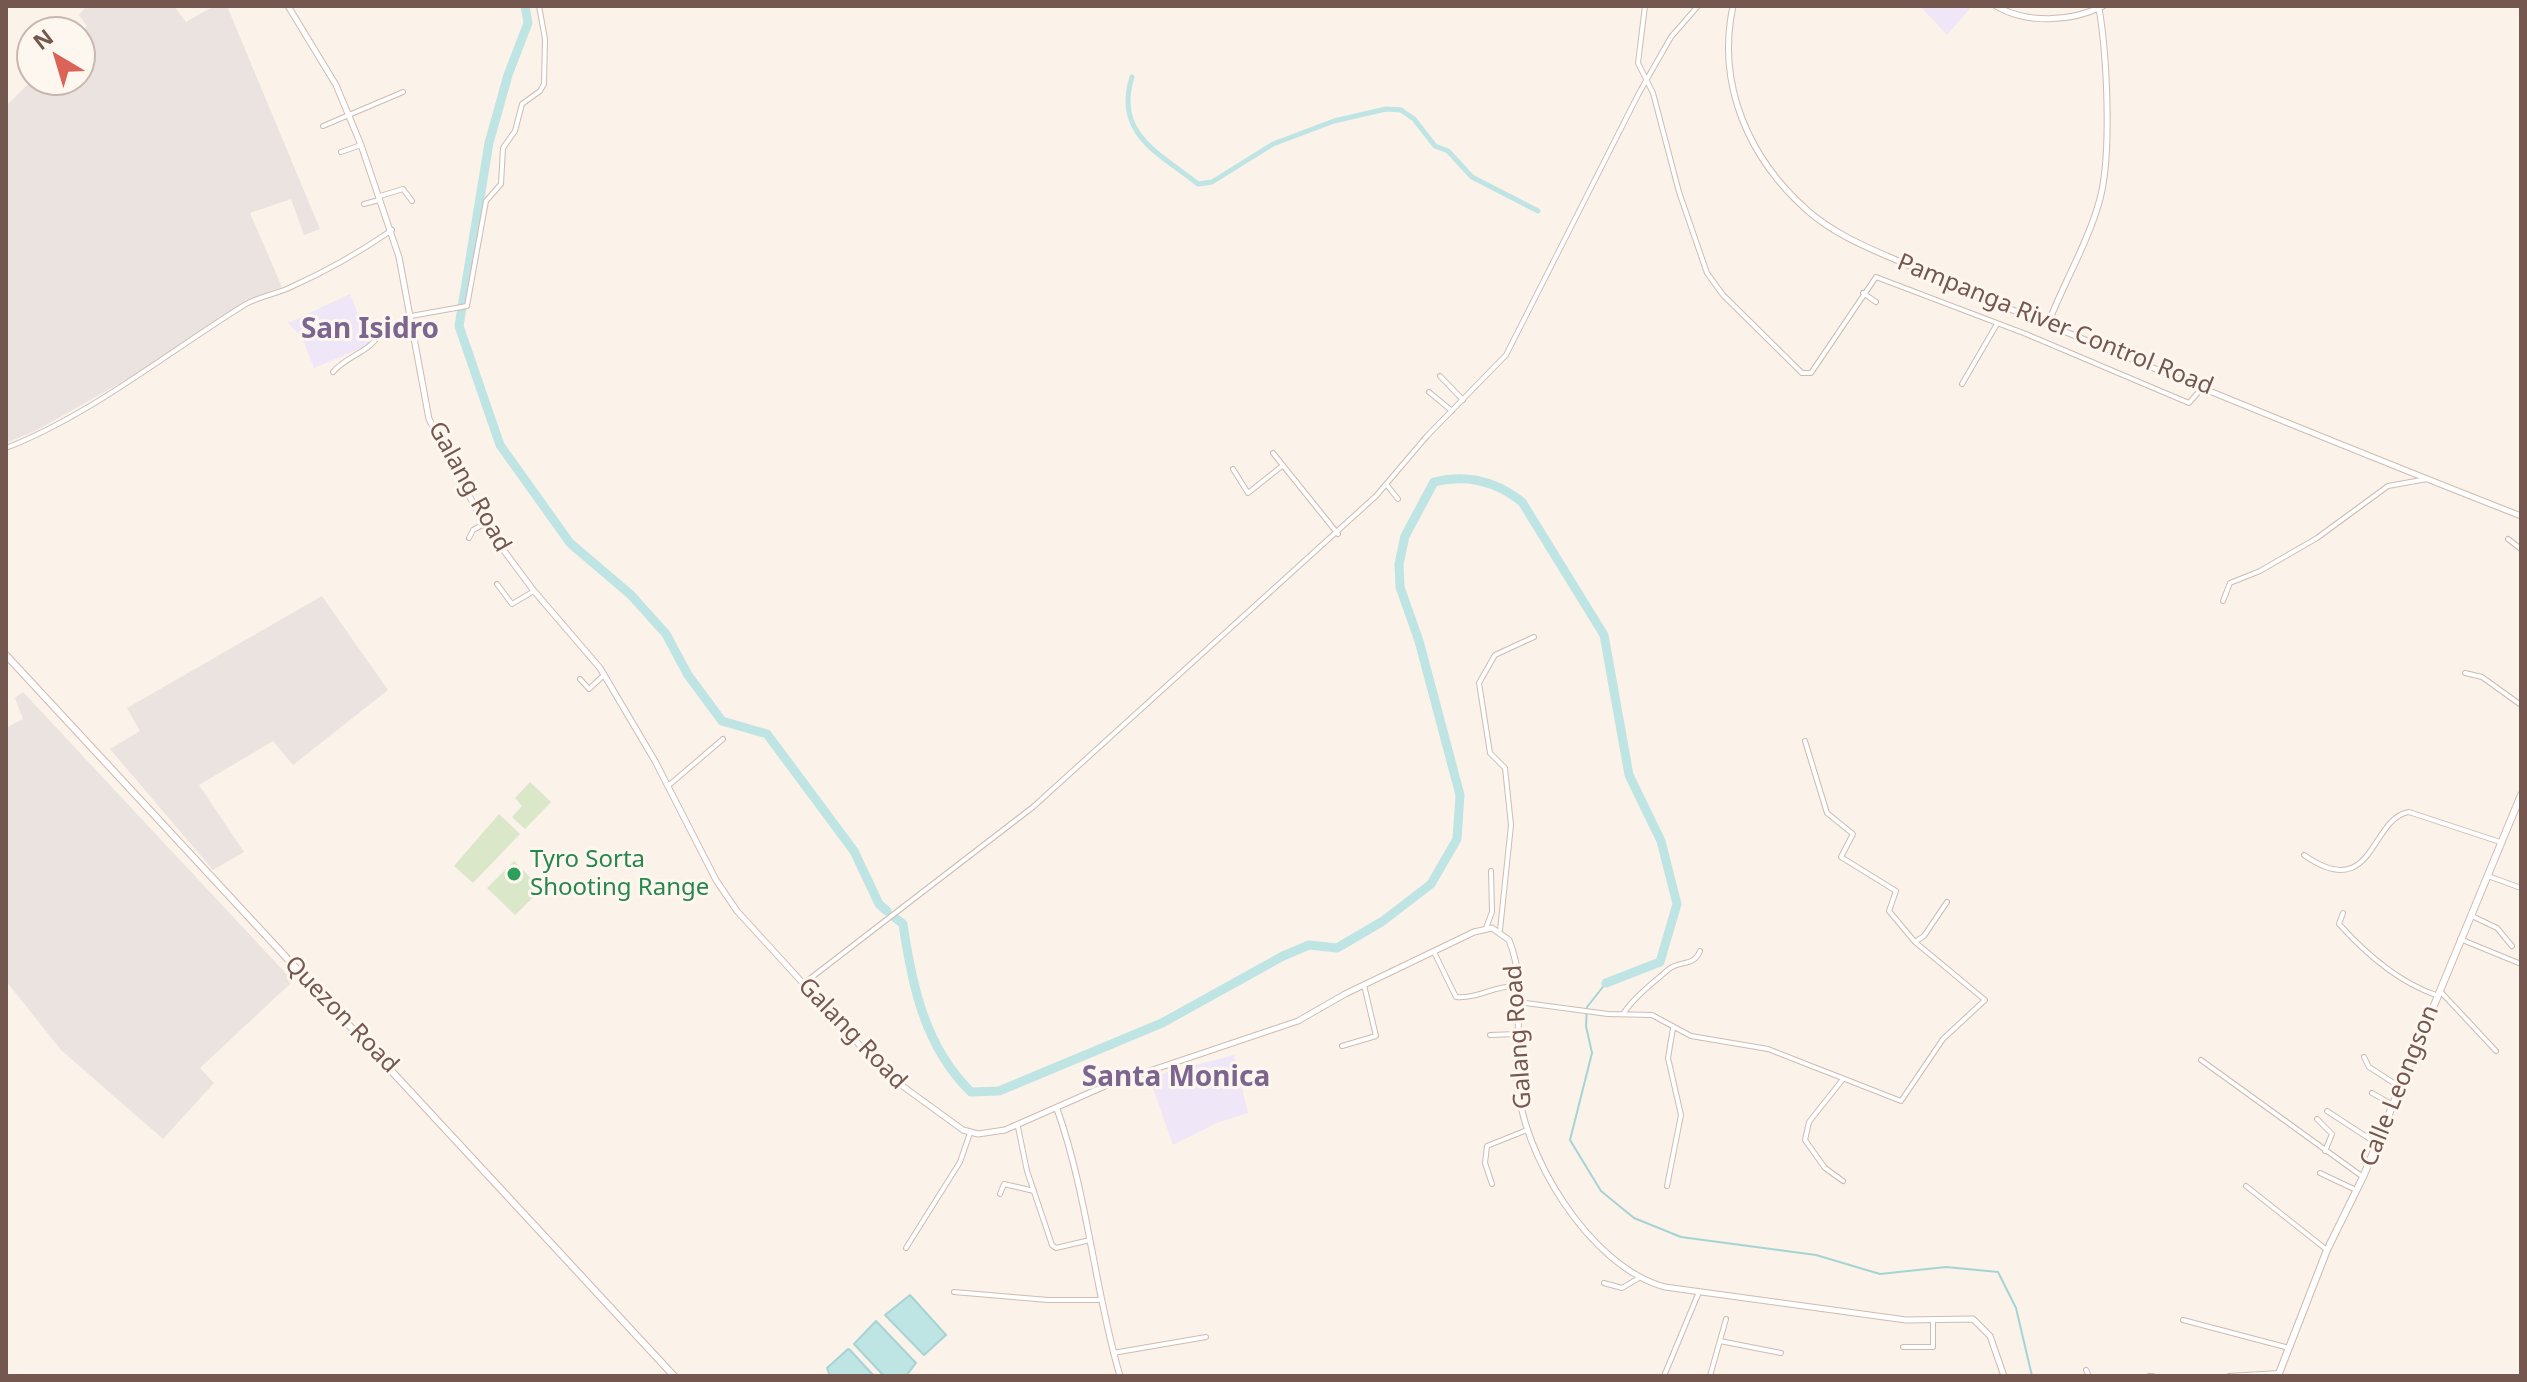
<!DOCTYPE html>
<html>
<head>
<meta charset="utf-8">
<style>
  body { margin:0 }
  #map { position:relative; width:2527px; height:1382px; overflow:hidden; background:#fbf2ea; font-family:"Noto Sans",sans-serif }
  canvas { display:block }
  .frame { position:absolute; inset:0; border:8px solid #74574e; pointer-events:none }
  .north { position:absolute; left:16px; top:16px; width:80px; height:80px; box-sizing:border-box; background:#fef7f0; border:2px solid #c7b7af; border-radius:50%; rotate:322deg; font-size:22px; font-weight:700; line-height:32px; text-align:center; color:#74574e }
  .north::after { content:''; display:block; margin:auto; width:28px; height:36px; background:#dc6358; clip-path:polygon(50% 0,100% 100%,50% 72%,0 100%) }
</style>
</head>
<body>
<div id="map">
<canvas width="2527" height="1382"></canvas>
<div class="frame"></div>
<div class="north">N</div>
</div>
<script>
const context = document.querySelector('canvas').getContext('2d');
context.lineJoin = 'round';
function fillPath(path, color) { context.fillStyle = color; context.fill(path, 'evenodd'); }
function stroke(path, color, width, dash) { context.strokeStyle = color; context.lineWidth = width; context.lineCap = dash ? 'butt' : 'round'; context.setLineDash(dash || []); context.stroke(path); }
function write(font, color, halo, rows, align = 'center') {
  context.font = font + ' "Noto Sans",sans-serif'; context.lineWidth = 6; context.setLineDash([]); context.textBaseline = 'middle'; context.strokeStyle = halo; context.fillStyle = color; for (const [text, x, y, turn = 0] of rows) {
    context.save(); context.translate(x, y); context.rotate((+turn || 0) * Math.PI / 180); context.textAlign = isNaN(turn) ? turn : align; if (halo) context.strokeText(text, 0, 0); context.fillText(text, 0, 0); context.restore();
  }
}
fillPath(new Path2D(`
  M87,6H174L186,22L214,6H227L320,229L304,235L291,199L250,213L282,287L247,300L154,364L37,430L6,443V106L32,80H80V33L87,26L79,15Z
  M322,596L388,690L293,765L273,741L199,785L244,852L213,870L110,749L140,731L127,708Z
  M23,692L293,981L200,1068L214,1083L163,1139L61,1050L6,981V728L23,719L15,698Z`), '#ebe3df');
fillPath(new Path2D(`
  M1920,6H1972L1947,35Z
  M350,294L370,344L314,368L302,337L288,323Z
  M1234,1055L1248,1113L1219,1122L1173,1145L1149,1077Z`), '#efe6f8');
fillPath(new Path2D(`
  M530,782L551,802L525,829L512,817L522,806L515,798Z
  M499,814L520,834L473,883L454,866Z
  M514,861L542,889L515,915L487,888Z`), '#dae8c9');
const water = new Path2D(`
  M910,1295L946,1335L924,1355L885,1315Z
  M876,1321L916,1363L906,1376H884L854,1344Z
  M848,1349L850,1350L874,1376H830L827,1368Z`);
fillPath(water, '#bfe4e4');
stroke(water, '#a6d4d5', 2);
stroke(new Path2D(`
  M1606,983L1587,1007L1586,1026L1592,1053L1570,1140L1601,1191L1634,1218L1681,1237L1816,1255L1880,1274L1946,1267L1998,1272L2016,1308L2032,1376`), '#a6d4d5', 2);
stroke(new Path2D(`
  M1132,77C1114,134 1159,153 1198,184L1212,182L1273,144L1334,121L1386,109L1401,110L1414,119L1435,146L1448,151L1472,177L1538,211`), '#bfe4e4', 5);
stroke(new Path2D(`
  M525,6L528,23L508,75L489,143L459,326L500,445L570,543L631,595L666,634L688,675L722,721L767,734L854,851L879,904L887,911
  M894,917L903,924C912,986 925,1047 971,1092L999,1091L1162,1023L1283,956L1309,945L1337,948L1383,921L1431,884L1457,839L1460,795L1419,641L1400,587L1399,564L1405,536L1434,482C1466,474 1496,481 1522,502L1604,635L1629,775L1661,841L1677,904L1660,962L1606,983`), '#bfe4e4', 9);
const minor = new Path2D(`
  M1645,6L1638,63L1653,93L1679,192L1707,273L1723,295L1802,373H1811L1876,277L2026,334L2189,403L2202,388
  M323,126L403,92
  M341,152L361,145
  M380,196L403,189L412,201
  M364,204L379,200
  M1863,293L1876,302
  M411,316L467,306L486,201L501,184L503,148L515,131L522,104L540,91L544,84L545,39L539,6
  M365,338L413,327
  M333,372C347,355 372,352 380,332
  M1440,376L1463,400
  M1962,384L1997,324
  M1429,392L1452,411
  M6,448C91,415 168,352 246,304C260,296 277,294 291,287C327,271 360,252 392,230
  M1273,453L1338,534
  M1233,469L1248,493L1282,466
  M1386,484L1398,499
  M469,538L473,530L484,524
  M2508,539L2521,549
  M497,584L512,604L534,591
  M2223,601L2230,583L2260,571L2317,538L2388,486L2427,479
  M2465,673L2482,677L2521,705
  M580,679L589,689L604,675
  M1805,741L1827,813L1853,834L1841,857L1896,891L1889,911L1915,942
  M668,786L723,739
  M2304,855C2374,904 2370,818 2409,812L2500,842
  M2488,876L2521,888
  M2343,913L2339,924C2366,954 2398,982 2436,995
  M2472,916L2497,928L2512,946
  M1486,928L1492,912L1491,871
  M1500,930L1511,825L1505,768L1490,753L1479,683L1495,655L1534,637
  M2460,939L2521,964
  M1434,952L1456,997C1478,999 1495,985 1517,986
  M803,984L1033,807L1376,496L1427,436L1506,355L1639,93L1671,37L1698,6
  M2440,991L2496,1051
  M1518,1002L1608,1014L1652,1015L1691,1036L1768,1049L1901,1101L1943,1039L1985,1000L1915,942L1924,936L1947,902
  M1623,1014C1634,997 1654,982 1669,969C1680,960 1694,967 1700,951
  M1490,1035L1518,1034
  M1342,1046L1376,1036L1364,985
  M2364,1057L2369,1067L2400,1087
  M2201,1060L2363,1177
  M2372,1093L2393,1105
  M2327,1111L2376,1143
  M2317,1119L2332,1134L2325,1151
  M1018,1127L1027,1171L1052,1245L1056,1248L1090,1240
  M2320,1173L2356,1190
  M1843,1181L1825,1168L1805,1140L1809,1122L1843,1079
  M1492,1184L1485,1163L1487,1146L1527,1130
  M1667,1186L1681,1115L1668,1058L1673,1028
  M2246,1186L2327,1250
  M1000,1194L1004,1184L1034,1191
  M906,1248L960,1162L970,1133
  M1604,1283L1622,1288L1639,1278
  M954,1292L1048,1300H1099
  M2183,1320L2289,1348
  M1720,1341L1781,1353
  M1903,1347H1933V1321
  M1113,1353L1206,1337
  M2086,1370L2089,1376
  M1664,1376L1699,1292
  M1710,1376L1726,1319
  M2149,1376H2153
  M2229,1376L2279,1373`);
const tertiary = new Path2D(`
  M288,6L336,85L361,145L399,257L429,419L484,524L534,591L600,668L655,761L716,880L737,911L886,1074L963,1130L978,1134L1005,1130L1105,1086L1298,1021L1345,994L1474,932L1492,928L1509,940C1527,983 1515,1034 1517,1079C1521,1154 1590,1267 1665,1287L1906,1320L1973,1319L1990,1336L2004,1376
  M1733,6C1716,85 1749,159 1808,211C1837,236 1869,248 1903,263C1951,285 2000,305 2049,325C2206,390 2363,454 2521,516
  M1996,6C2027,24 2071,22 2103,6
  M2048,324C2064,282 2088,243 2100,199C2112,153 2107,56 2099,8
  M1057,1109C1088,1196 1094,1288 1120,1376`);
const secondary = new Path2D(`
  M6,655L674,1376
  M2278,1376L2327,1250L2363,1177L2521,795`);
stroke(minor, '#cfbbb2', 6);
stroke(tertiary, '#cfbbb2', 7);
stroke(secondary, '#d1bab0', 8);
stroke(minor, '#fff', 4);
stroke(tertiary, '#fff', 5);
stroke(secondary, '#fff', 6);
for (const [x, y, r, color] of [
  [514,874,8,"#2e9e5b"]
]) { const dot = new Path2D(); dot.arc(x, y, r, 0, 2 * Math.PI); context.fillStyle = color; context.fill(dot); stroke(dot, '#fef7f0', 3); }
write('24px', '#74574e', '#fef7f0', [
  ["Pampanga River Control Road",2055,325,22],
  ["Galang Road",469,487,61],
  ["Quezon Road",341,1015,46],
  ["Galang Road",852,1034,46],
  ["Galang Road",1519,1037,-94],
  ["Calle Leongson",2400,1086,-68]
]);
write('24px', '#27864d', '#fef7f0', [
  ["Tyro Sorta",530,860],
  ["Shooting Range",530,888]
], 'left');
write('bold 28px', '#7c6690', '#fef7f0', [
  ["San Isidro",370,330],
  ["Santa Monica",1176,1078]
]);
</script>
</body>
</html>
